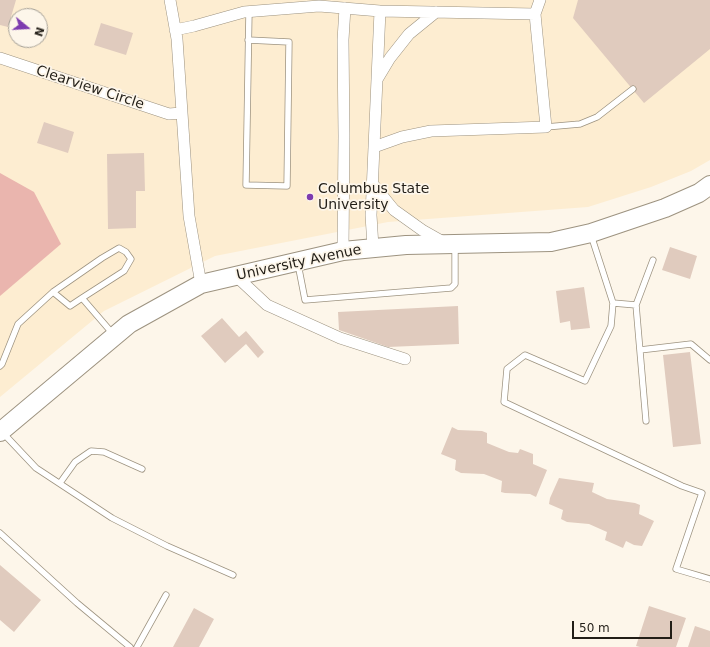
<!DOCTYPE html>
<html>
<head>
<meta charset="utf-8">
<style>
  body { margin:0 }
  #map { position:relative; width:710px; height:647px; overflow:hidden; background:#fdf6ea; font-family:"DejaVu Sans",sans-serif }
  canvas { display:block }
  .north { position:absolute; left:8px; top:8px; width:40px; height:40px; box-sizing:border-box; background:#fdf6ea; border:1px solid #a5a096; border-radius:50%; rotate:108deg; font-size:11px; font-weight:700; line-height:16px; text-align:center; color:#221e17 }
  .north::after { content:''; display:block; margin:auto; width:14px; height:18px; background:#7d3baf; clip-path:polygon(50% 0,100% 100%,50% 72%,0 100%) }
  .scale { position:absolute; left:572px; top:621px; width:100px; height:18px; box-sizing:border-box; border:2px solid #221e17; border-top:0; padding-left:5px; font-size:12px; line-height:14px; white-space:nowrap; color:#221e17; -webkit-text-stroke:3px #fdf6ea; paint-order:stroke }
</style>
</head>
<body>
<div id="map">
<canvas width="710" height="647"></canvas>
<div class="north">N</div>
<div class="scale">50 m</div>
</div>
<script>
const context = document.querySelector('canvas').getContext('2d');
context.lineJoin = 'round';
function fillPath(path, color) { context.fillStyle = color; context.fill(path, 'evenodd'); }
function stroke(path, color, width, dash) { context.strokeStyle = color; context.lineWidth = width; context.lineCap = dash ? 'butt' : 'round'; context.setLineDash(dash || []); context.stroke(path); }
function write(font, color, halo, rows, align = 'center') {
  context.font = font + ' "DejaVu Sans",sans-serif'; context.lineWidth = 3.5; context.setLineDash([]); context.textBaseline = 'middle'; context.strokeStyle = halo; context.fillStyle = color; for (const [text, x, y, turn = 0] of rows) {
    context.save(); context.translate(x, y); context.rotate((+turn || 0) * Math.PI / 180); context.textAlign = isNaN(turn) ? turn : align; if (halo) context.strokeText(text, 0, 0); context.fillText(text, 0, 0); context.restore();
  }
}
fillPath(new Path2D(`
  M0,0H710V160L691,171L651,187L588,207L388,222L215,256L104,311L0,397ZM16,16H40V40H16Z`), '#fdedd1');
fillPath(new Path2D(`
  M0,173L34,192L61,244L0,296Z`), '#eab5ae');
fillPath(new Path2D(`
  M0,0H16L8,27L0,25Z
  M578,0H710V49L644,103L573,18Z
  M101,23L133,33L126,55L94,45Z
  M44,122L74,132L68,153L37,143Z
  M144,153L145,191H136V228L108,229L107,154Z
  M670,247L697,256L690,279L662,270Z
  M584,287L590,328L571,330L570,321L560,323L556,291Z
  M458,306L459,344L388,347L339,330L338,312Z
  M222,318L239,337L246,331L264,352L258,358L246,344L225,363L201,336Z
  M690,352L701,444L673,447L663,355Z
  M452,427L458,430L482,431L487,433V443L509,452L518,453L520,449L533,454V464L547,470L536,497L530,494L505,493L501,492L502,481L484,474L461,473L455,470L456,460L441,454Z
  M559,478L594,483L592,492L607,499L635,503L640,505L639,514L654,521L642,546L634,545L626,541L623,548L605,540L607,532L589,524L567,522L561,519L563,510L549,504L550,498Z
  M0,565L41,600L14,632L0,620Z
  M649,606L686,618L676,647H640L636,646Z
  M194,608L214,619L199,647H173Z
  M695,626L710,631V647H688Z`), '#e0cbbe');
const lane = new Path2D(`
  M248,40L289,42L287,186L246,185L249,12
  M546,127L580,124L597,117L633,89
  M591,235L613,303L611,326L585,381L525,355L507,369L504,402L682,486L702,493L676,569L710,579
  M298,264L305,300L451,288L455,284V246
  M82,298L113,334
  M613,303L636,305L653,260
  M636,305L646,421
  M640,350L691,344L710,360
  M0,366L2,364L18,324L53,292L102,258L119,248L126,252L131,259L124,271L82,298L70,306L53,292
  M3,433L36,468L112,518L167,546L233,575
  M60,483L75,462L91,451L104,452L142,469
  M0,533L77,603L130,647
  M137,647L166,595`);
const street = new Path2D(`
  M170,0L177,39L189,216L201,284
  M175,30L194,26L244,12L319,6L380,11L535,14
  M0,58L169,114L181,113
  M378,78L390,58L409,34L436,12
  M374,147L402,137L431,131L546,127L535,14L540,0
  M372,183L394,210L422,230L445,243
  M373,247L371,215L380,11
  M343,251L344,136L343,40L345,8
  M236,276L267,305L340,338L405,359`);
const primary = new Path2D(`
  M0,432L129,324L201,284L343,251L406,245L551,242L591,233L665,208L699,193L710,185`);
stroke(lane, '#9d9380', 7);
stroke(street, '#9d9380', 12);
stroke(primary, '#9d9380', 20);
stroke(lane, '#fff', 5.5);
stroke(street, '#fff', 11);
stroke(primary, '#fff', 18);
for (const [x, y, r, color] of [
  [310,197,4,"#7d3baf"]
]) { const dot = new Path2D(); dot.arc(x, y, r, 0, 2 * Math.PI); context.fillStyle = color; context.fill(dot); stroke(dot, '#fdf6ea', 1.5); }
write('14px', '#221e17', '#fdf6ea', [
  ["Clearview Circle",90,88,18],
  ["University Avenue",299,263,-12]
]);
write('14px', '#221e17', '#fdf6ea', [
  ["Columbus State",318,189],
  ["University",318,205]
], 'left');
</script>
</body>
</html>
